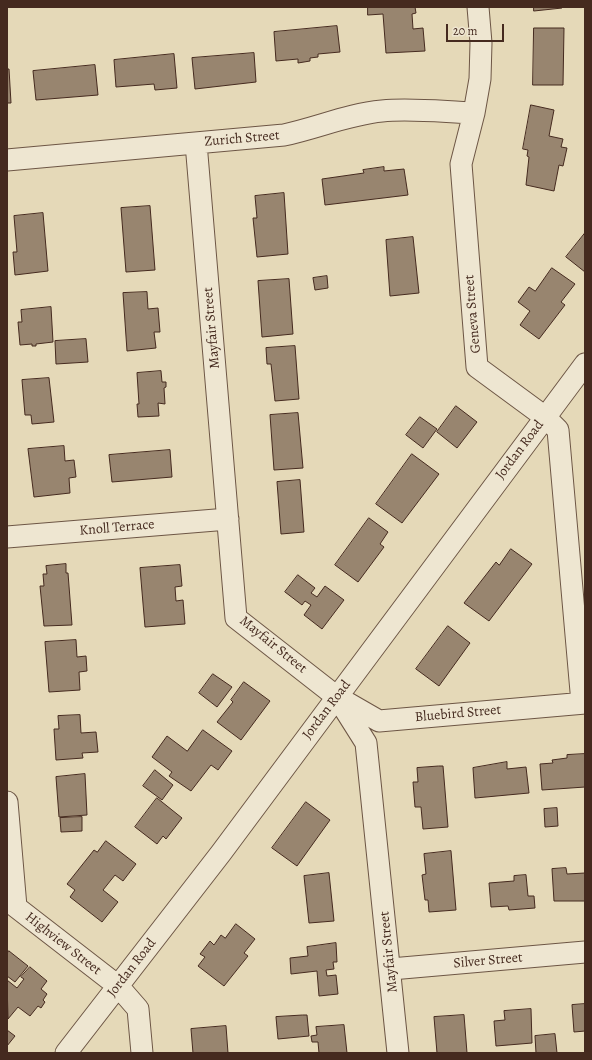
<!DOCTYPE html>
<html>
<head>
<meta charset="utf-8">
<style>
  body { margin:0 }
  #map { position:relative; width:592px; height:1060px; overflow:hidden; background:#e5d9b8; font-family:Alegreya,serif }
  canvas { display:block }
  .frame { position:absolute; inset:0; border:8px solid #452a1f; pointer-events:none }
  .scale { position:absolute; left:446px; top:24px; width:58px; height:18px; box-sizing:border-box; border:2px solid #452a1f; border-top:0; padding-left:5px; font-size:12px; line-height:14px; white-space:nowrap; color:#452a1f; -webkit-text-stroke:3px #eee6d1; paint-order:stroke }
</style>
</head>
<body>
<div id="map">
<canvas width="592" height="1060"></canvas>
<div class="frame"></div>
<div class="scale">20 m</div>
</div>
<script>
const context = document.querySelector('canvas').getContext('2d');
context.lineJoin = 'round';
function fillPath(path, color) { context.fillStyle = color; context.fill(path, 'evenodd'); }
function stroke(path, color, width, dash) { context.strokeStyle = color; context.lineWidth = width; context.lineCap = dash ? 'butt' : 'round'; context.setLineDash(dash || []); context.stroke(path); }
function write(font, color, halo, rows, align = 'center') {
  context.font = font + ' Alegreya,serif'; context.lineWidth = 3; context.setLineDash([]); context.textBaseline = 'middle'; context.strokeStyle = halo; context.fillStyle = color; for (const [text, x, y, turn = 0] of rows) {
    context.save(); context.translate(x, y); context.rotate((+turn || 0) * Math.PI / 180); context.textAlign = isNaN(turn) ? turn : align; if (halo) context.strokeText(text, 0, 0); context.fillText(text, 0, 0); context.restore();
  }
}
const building = new Path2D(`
  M368,7H415L416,13L412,14L413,29L423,28L425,51L386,53L383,14L368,15Z
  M534,7H562V8L534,11Z
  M337,26L340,52L318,54V57L310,58V61L298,63V59L276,61L274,32Z
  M534,28H564L563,85H533Z
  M254,53L256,82L195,89L192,58Z
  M174,54L177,88L155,90L154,84L116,87L114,60Z
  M95,65L98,95L36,100L33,71Z
  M7,69H9L11,103H7Z
  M531,105L554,110L549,136L563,139L561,147L567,148L563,166L559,165L554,191L526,185L529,157L527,156L528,150L523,149Z
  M384,167V171L404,169L408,195L325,205L322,179L364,173L363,170Z
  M284,193L288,254L257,257L253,218H257L255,196Z
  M150,206L155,270L126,272L121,208Z
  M43,213L48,271L15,275L13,252H17L14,216Z
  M585,233V272L566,257Z
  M413,237L419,293L390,296L386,240Z
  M552,268L575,284L561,302L565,305L539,339L520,325L530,311L518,302L529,287L535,291Z
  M327,276L328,288L315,290L313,278Z
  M289,279L293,334L262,337L258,281Z
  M147,292L148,309L158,308L160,332H154L156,348L127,351L123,293Z
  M51,307L53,342L36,344V346H32V344L20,345L18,322H22L21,310Z
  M86,339L88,362L56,364L55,341Z
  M295,346L299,399L275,401L271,364H267L266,348Z
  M161,371L162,382H166V387L164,388L165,404L158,403L159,416L138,417L137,404H139L137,373Z
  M49,378L54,422L32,424L31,415H25L22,380Z
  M456,406L477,422L457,448L437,432Z
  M298,413L303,468L274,470L270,415Z
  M420,417L437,429L423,448L406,435Z
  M64,446L65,461L74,460L76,477L69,478L70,493L34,497L28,449Z
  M170,450L172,477L112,482L109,455Z
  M412,454L439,474L402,523L376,504Z
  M300,480L304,532L281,534L277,482Z
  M369,518L388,532L380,544L384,547L358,582L335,565Z
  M511,549L532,564L489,621L464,603L496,562L499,565Z
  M66,564V573H68L72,625L44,626L40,586H44L43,574H47L46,566Z
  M180,565L182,586L175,587L176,601L183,600L185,624L145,627L140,568Z
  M298,575L315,588L311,593L317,597L325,586L344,600L322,629L304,615L311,605L305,601L302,605L285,592Z
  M448,626L470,643L439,686L416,669Z
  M76,640L77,657L86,656L87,671L79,672L80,690L49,692L45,642Z
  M213,674L232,687L217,707L199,693Z
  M244,682L270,701L241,740L217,722L233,702L231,700Z
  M80,715L81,733L96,732L98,752L82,753L83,758L56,760L54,729H59L58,716Z
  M203,730L232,751L218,770L211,765L191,791L169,776L172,772L152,757L167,736L187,751Z
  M585,754V787L542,790L540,764L553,763L552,760L567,758V755Z
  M507,762V769L526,767L529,793L475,798L473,768Z
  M439,766H443L448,827L423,829L421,807H415L413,782H418L417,768Z
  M155,770L173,785L162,800L143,786Z
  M85,774L87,815L59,817L56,777Z
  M157,798L182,818L166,839L163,836L157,844L135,827Z
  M306,802L330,820L297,866L272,848Z
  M557,808L558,826L545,827L544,809Z
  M82,817V831L61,832L60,818Z
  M106,841L136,864L123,881L115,875L103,890L118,902L102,922L70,897L75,890L67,884L94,850L97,852Z
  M451,851L456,910L429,912L428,900H425L422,875L426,874L424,854Z
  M566,868L567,874L585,873V901H554L552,869Z
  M329,873L334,921L309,923L304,876Z
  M526,875L528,896H534L535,908L509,910L508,906L491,907L489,883L514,881V876Z
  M236,924L255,939L244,953L248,956L224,986L198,966L205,957L200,954L210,941L214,945L221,935L225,938Z
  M336,943L337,962H333L334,969L326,970L327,976L336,975L338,994L319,996L317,971L291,974L290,958L308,956L307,947Z
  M9,951L28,966L15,982L7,976V954Z
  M30,967L47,981L41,989L47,994L43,1000L45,1002L41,1008L38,1006L30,1016L18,1007L8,1019L7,980L17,988L24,979L21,977Z
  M585,1004V1031L574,1032L572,1005Z
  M531,1009L532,1043L496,1046L494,1021L505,1020L504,1011Z
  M303,1015H307L309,1036L278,1039L276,1017Z
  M464,1015L467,1053H437L434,1017Z
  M344,1025L347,1053H319L318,1042H312L311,1036L317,1035L316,1027Z
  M226,1026L228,1053H193L191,1029Z
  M7,1030L15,1036L7,1046Z
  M555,1034L557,1053H536L535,1036Z`);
fillPath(building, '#98856f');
stroke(building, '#452a1f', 1);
const street = new Path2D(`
  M478,7L481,43L480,79L474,113L461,164L477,367L545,417L558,430L582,703
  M196,143L236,618L337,697L366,743L398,1053
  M7,160L284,135C317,128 349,114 382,111C411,108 444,112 474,113
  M7,537L228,519
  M339,698L379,721L585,703
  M7,802L16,907L118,986L138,1009L142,1053
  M391,969L585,952
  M66,1053L221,853L585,364`);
stroke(street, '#6d5645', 23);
stroke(street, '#eee6d1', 21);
write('14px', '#452a1f', '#eee6d1', [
  ["Zurich Street",242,139,-5],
  ["Geneva Street",473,314,-95],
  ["Mayfair Street",212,328,-95],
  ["Jordan Road",520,450,-53],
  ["Knoll Terrace",117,528,-5],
  ["Mayfair Street",273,645,39],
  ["Jordan Road",327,710,-53],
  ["Bluebird Street",458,714,-5],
  ["Highview Street",63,944,38],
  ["Mayfair Street",389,952,-96],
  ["Silver Street",488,961,-5],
  ["Jordan Road",132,968,-52]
]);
</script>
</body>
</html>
